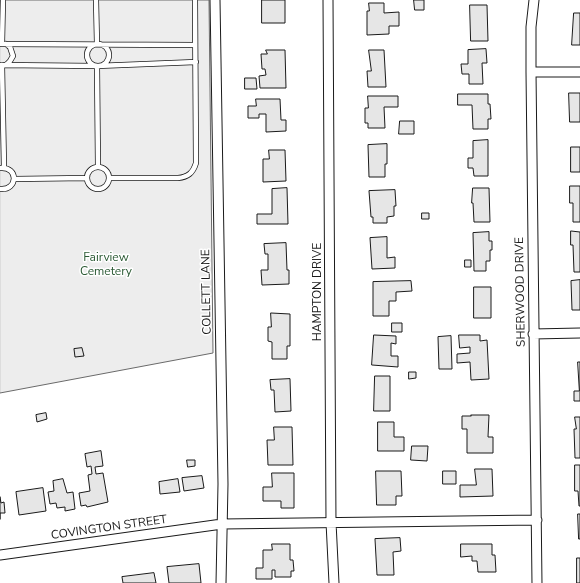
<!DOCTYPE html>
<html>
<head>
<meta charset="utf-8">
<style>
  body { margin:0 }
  canvas { display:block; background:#fff }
</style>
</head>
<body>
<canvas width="580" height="583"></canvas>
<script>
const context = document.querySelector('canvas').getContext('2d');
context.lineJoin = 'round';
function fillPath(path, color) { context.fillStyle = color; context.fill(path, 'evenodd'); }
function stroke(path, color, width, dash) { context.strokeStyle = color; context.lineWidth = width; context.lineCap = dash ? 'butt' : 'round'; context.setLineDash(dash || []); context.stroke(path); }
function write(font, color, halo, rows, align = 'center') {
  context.font = font + ' "Nunito Sans",sans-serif'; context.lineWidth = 3; context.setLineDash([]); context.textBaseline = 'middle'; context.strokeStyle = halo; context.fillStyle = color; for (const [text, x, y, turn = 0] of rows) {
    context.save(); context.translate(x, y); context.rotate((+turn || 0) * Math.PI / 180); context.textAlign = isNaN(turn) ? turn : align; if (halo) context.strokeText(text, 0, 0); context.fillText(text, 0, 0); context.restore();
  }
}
const built = new Path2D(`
  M0,0H209L213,353L0,393Z`);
fillPath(built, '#ededed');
stroke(built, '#6a6a6a', 1);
const building = new Path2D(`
  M262,0H285V23H262Z
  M414,0H424V10H415Z
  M369,3H384V13L399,12V26H389V34L367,35V11H369Z
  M470,5H487L488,41H471Z
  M574,13H580V45H572Z
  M486,49L487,63H482L483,84H469V74H462L461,64H468V50Z
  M266,50H285L286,88H260L259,76L266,75L265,69H262L261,54H267Z
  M369,50H384L386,87H368L367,71H371Z
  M245,78H256L257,89H245Z
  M569,93H580V122H570Z
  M458,94H488V104H490L491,119H488V129H473L472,105H458Z
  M368,96H398V107H384L385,128H368V123H365V108H368Z
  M256,99H280L281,120H286V131L266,132V114H259V118H248V106H256Z
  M400,121H414V134H399Z
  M488,140V176H474L473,168H468V158H473V141Z
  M387,144V164H385V177H369L368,145Z
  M571,147H580V172H571Z
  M269,150H285L286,181L263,182V159H269Z
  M570,186H580V222H573V203H570Z
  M287,188L288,224H257V214H272V189Z
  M473,188H489L490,222H474L473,203H472Z
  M395,190L396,206H394V216L387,217V223H373V217H371L369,191Z
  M422,213H429V219H422Z
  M571,231L580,232V272H574L573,245H571Z
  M489,232V241H492V250H490V261H486V271H474L473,233Z
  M387,237V258L395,257V268L372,269L370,238Z
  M286,243L287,270H289V284L262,285L261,270H268V254H265L264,244Z
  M465,260H471V267H465Z
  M580,280V310H572L571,281Z
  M411,281L412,291L396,292V301H389V316H373V282Z
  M474,287H491V318H474Z
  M271,313L290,314V346H287V359H272V342L268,341V327H271Z
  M392,323H402V332H392Z
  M374,335L396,336V344L391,343V356H398V367L372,365Z
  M459,335H480V341L487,340L489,379L471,380L470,362L457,363V354L470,353V347L460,348Z
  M451,336L452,369H439L438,337Z
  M82,348L84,356L75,357L74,349Z
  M578,362H580V401H574V391H579Z
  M409,372H416V378L409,379Z
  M375,376H390V411H374Z
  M290,379L291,411L275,412L274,390H271L270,380Z
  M46,413L47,419L37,422L36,415Z
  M471,415H489L488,437H493V453H467V429H462V416H471Z
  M575,417H580V458H575L574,429H576Z
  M378,422H394V437H404V451H378Z
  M274,427H292L293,465H268L267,440H274Z
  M412,446H428L427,461L411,460Z
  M101,451L103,466L95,467L96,474L103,473L108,502L87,507L86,505L81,506L79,493L90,491L88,475L92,474L91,466L87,467L85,454Z
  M187,460H195V466L188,467Z
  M575,465H580V506H579L578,491H575Z
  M475,469H492L493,496L460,497V485H476Z
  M376,471H401L402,496H396V505H377Z
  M443,471H456V484H443Z
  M272,473H294V508H281V501H263V487H272Z
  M202,476L204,488L184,491L182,478Z
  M63,479L67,493L73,492L75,509L65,511V507L57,508L56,503L50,504L48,492L54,491L53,481Z
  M178,479L180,492L160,494L159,482Z
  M43,488L46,511L19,515L16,492Z
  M0,497L1,503L4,502L5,513H0V519Z
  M578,514H580V539H579Z
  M400,538L401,551L393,552L394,575H377L375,539Z
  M272,544H290V560H293L294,571H291V577H275V570H272V579H256V568H263V550H272Z
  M461,544H492V555H495L496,572H478L477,561H472V556L461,557Z
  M577,558H580V583H577Z
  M199,564L201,583H169L167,567Z
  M154,573L156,583H123L122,577Z`);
fillPath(building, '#e6e6e6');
stroke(building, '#1a1a1a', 1);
const service = new Path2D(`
  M96,0L97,44
  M0,44L195,45
  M2,44L3,0
  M87 55a11 11 0 1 1 22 0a11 11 0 1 1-22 0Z
  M0,65L97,66L196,62
  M2,65L4,167
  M6,65L10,61L13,56L10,47L6,44
  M97,66L98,167
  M87 178a11 11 0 1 1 22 0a11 11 0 1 1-22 0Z
  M0,168C19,166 18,191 0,189
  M109,178H178C188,177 193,173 196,163L195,0
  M14,179L87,178`);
const minor = new Path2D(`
  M215,0L223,484L221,583
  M328,0L331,522L334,583
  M534,0L531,27V72L537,583
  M531,72H580
  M533,334L580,333
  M0,555L222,524L537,520`);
stroke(service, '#1a1a1a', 6);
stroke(minor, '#1a1a1a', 11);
stroke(service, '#fff', 4.5);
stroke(minor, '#fff', 9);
write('12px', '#2b5a34', '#fff', [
  ["Fairview",106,258],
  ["Cemetery",106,272]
]);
write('12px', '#1a1a1a', '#fff', [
  ["COLLETT LANE",207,292,-91],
  ["HAMPTON DRIVE",318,292,-90],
  ["SHERWOOD DRIVE",521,292,-91],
  ["COVINGTON STREET",109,528,-8]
]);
</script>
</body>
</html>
